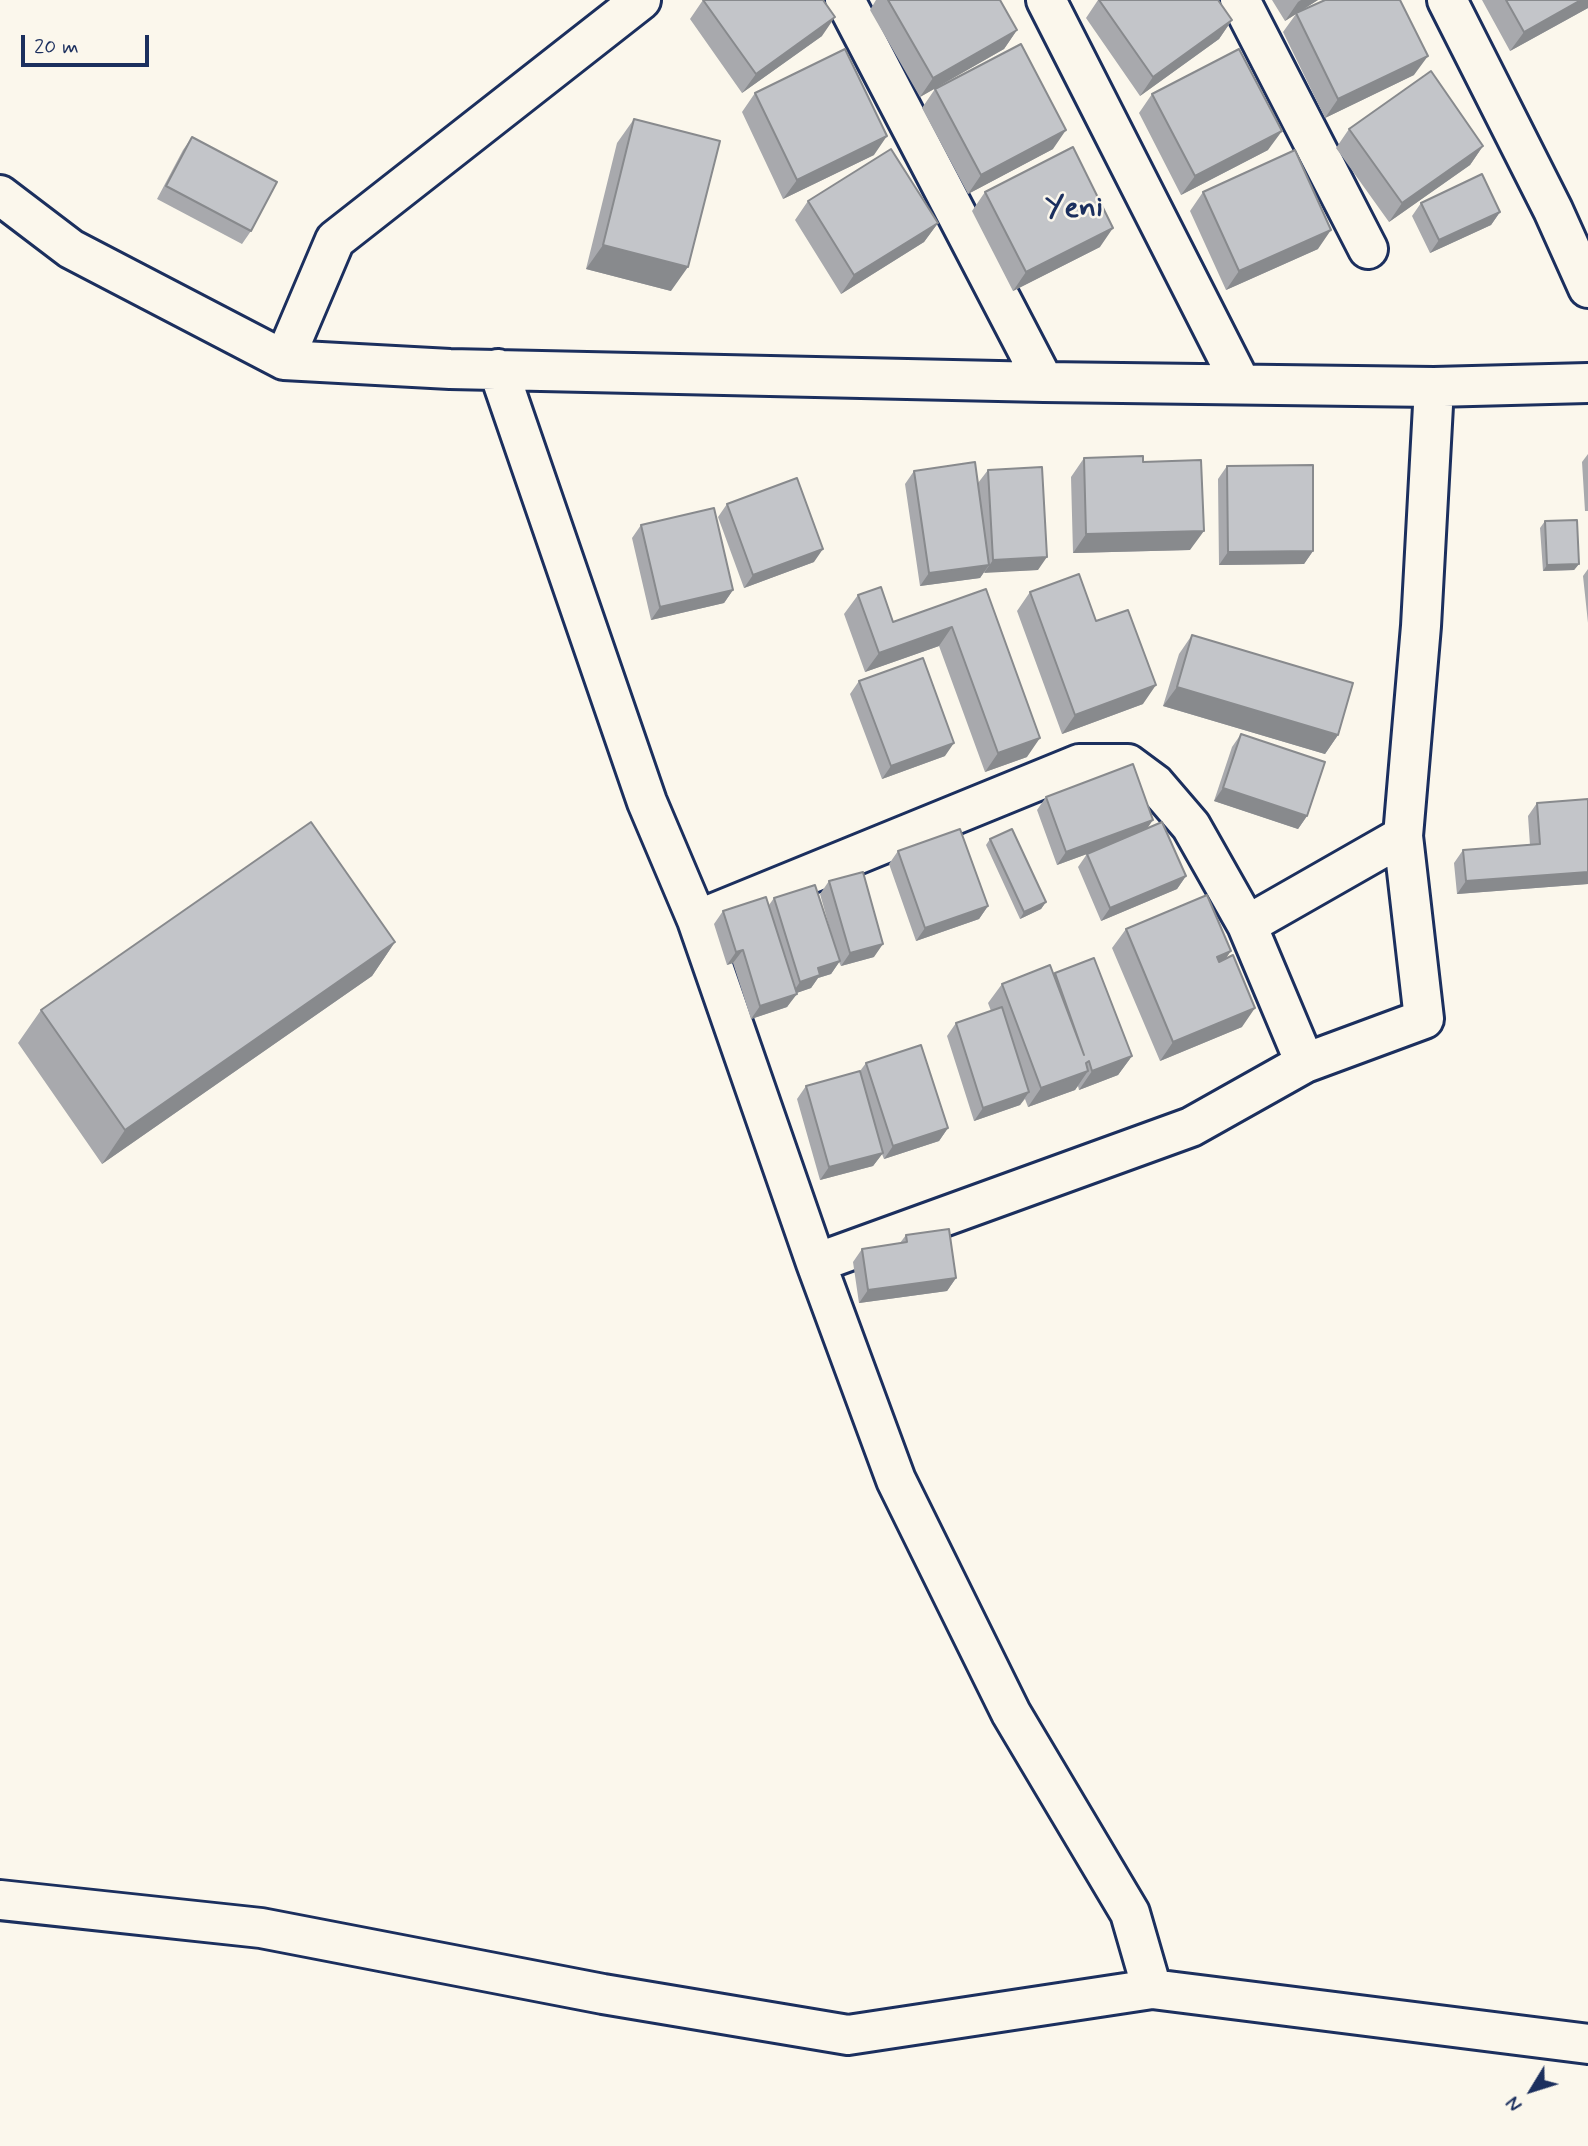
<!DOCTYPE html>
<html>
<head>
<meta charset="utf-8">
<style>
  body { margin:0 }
  #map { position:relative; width:1588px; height:2146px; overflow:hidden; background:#fbf7ec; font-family:Mynerve,sans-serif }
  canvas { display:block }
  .north { position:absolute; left:1497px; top:2055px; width:70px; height:70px; -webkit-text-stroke:5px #fbf7ec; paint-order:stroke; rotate:232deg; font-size:19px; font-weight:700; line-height:28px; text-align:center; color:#1b2f5e }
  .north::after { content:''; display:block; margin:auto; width:24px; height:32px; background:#1b2f5e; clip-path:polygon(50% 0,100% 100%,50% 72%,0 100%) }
  .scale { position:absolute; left:21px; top:35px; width:128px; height:32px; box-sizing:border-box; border:4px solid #1b2f5e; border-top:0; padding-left:9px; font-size:21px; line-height:24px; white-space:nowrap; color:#1b2f5e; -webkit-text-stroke:5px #fbf7ec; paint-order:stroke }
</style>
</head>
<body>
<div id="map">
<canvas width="1588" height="2146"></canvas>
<div class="north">N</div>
<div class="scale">20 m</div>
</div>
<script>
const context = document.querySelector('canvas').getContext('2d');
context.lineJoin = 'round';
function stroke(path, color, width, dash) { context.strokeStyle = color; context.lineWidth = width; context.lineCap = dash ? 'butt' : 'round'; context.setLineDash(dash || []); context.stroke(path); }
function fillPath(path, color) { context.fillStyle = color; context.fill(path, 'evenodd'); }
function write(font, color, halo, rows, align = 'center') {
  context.font = font + ' Mynerve,sans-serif'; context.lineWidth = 5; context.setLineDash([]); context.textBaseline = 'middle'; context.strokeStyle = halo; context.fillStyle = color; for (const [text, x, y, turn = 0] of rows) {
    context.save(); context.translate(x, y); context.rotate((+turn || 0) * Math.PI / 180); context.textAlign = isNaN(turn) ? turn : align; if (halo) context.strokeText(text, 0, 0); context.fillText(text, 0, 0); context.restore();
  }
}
const minor = new Path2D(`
  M845,0L1044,382
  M1046,0L1241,384
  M1240,0L1368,249
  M1447,0L1553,210L1588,288
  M0,195L71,249L284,360L450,369L1044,382L1434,387L1588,383
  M284,360L335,240L641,0
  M498,369L647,802L697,920L816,1263L896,1480L1011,1713L1130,1913L1152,1989
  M697,920L1079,764H1128L1155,784L1191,826L1247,925L1305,1063
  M1247,925L1403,836
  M816,1263L1191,1127L1305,1063L1424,1019L1403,836L1421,626L1434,387
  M0,1900L261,1928L603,1994L848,2035L1152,1989L1588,2044`);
stroke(minor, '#1b2f5e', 44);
stroke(minor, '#fbf7ec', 38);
fillPath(new Path2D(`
  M703,0L822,36L742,93L690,19Z
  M876,0H1000L1017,30L1004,49L920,97L870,10Z
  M1098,0H1218L1232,20L1219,39L1140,96L1086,18Z
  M1272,0H1318L1297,13L1414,75L1325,118L1283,32L1296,14L1285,21Z
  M1482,0H1588V8L1510,51Z
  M935,89L1053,149L968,194L922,108Z
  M755,93L874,155L783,199L742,112Z
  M1152,94L1268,150L1181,195L1139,113Z
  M634,119L671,291L586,269L617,143Z
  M1349,129L1483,146L1470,165L1389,222L1336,148Z
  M192,137L251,231L242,244L157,199L183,150Z
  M985,192L1100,247L1013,291L972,211Z
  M1203,192L1318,249L1226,290L1190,211Z
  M808,201L938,223L924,242L841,294L795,220Z
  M1421,203L1500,212L1491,225L1430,253L1412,216Z
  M1588,454V511H1585L1582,462Z
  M1084,458L1143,462L1190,550L1073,553L1071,477Z
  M1227,466L1313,551L1304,564L1219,565L1218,479Z
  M988,470L1038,570L984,572L980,578L920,586L905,484L914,471L979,494L978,483Z
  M727,504L814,562L744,588L718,517Z
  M1545,521L1579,564L1574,570L1543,571L1540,528Z
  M641,525L733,590L724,603L651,620L632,538Z
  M1588,569V623L1583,576Z
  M986,589L1027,757L985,772L939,646L865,672L844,614L858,595L893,622Z
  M1030,592L1096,621L1143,704L1062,734L1017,611Z
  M1192,635L1338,735L1325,754L1163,706L1179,654Z
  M859,681L945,756L882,779L850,694Z
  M1241,734L1307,816L1298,829L1214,801L1232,747Z
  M1046,797L1147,829L1186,876L1177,889L1101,921L1078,867L1087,854L1057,865L1037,810Z
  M1588,799V884L1457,894L1454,863L1463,850L1530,845L1528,816L1537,803Z
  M990,839L1046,902L1041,909L1020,919L986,845Z
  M898,851L988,906L979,919L916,941L889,864Z
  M829,881L874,957L841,966L839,962L831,974L818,978L811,988L796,993L787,1007L751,1019L733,963L727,965L714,924L723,911L769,905L774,898L835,947L820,894Z
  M1126,929L1226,959L1242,1027L1160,1061L1112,948Z
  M395,942L372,976L102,1164L18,1043L41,1010Z
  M1055,973L1132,1056L1118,1075L1079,1090L1078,1086L1075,1090L1028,1107L1025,1099L1020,1105L974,1121L947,1036L956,1023L991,1011L988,1003L1002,984L1054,975Z
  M866,1063L948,1128L939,1141L884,1159L882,1154L873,1166L820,1180L797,1099L806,1086L860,1071Z
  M906,1235L956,1278L947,1291L859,1303L853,1262L862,1249L900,1243Z`), '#a8a9ad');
fillPath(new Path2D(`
  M1301,0H1318L1285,21L1298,2Z
  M1581,0H1588V8L1510,51L1524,32Z
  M835,17L822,36L742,93L756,74Z
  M1232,20L1219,39L1140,96L1153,77Z
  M1017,30L1004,49L920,97L933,78Z
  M1428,56L1414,75L1325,118L1338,99Z
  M1066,130L1053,149L968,194L981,175Z
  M1282,131L1268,150L1181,195L1195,176Z
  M887,136L874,155L783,199L797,180Z
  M1483,146L1470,165L1389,222L1402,203Z
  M1500,212L1491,225L1430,253L1439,240Z
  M938,223L924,242L841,294L854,275Z
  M1113,228L1100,247L1013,291L1026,272Z
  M1331,230L1318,249L1226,290L1239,271Z
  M603,245L688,267L671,291L586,269Z
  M1204,531L1190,550L1073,553L1086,534Z
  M823,549L814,562L744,588L753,575Z
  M1313,551L1304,564L1219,565L1228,552Z
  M1047,557L1038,570L984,573L993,560Z
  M1579,564L1574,570L1543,571L1547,565Z
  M989,565L980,578L920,586L929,573Z
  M733,590L724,603L651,620L660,607Z
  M952,627L939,646L865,672L879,653Z
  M1156,685L1143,704L1062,734L1075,715Z
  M1177,687L1338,735L1325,754L1163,706Z
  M1040,738L1027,757L985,772L998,753Z
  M954,743L945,756L882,779L891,766Z
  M1223,788L1307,816L1298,829L1214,801Z
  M1153,820L1144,833L1057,865L1066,852Z
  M1588,872V884L1457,894L1466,881Z
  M1186,876L1177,889L1101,921L1110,908Z
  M1046,902L1041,909L1020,919L1024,912Z
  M988,906L979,919L916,941L925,928Z
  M395,942L372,976L102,1164L125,1130Z
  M883,944L874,957L841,966L850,953Z
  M743,950L733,963L727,965L736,952Z
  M1231,951L1218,970L1217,957Z
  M840,961L831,974L818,978L811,988L791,995L800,982L818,968Z
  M797,994L787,1007L751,1019L760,1006Z
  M1255,1008L1242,1027L1160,1061L1173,1042Z
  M1132,1056L1118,1075L1079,1090L1092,1071Z
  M1089,1061L1079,1074L1088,1071L1075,1090L1028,1107L1041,1088Z
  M1029,1092L1020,1105L974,1121L983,1108Z
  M948,1128L939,1141L884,1159L893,1146Z
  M883,1153L873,1166L820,1180L829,1167Z
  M956,1278L947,1291L859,1303L868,1290Z`), '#888a8d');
const building = new Path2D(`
  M703,0H823L835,17L756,74Z
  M888,0H1000L1017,30L933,78Z
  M1099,0H1218L1232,20L1153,77Z
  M1325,0H1400L1428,56L1338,99L1296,13Z
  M1506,0H1581L1524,32Z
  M1021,44L1066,130L981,175L935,89Z
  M845,49L887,136L797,180L755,93Z
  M1239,49L1282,131L1195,176L1152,94Z
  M1431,71L1483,146L1402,203L1349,129Z
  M634,119L720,141L688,267L603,245Z
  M192,137L277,182L251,231L166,186Z
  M1073,147L1113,228L1026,272L985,192Z
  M891,149L938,223L854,275L808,201Z
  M1295,150L1331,230L1239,271L1203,192Z
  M1482,174L1500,212L1439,240L1421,203Z
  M1143,456V462L1201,460L1204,531L1086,534L1084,458Z
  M975,462L989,565L929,573L914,471Z
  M1313,465V551L1228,552L1227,466Z
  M1042,467L1047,557L993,560L988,470Z
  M797,478L823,549L753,575L727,504Z
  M714,508L733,590L660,607L641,525Z
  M1577,520L1579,564L1547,565L1545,521Z
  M1079,574L1096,621L1128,610L1156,685L1075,715L1030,592Z
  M881,587L893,622L986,589L1040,738L998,753L952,627L879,653L858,595Z
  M1192,635L1353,683L1338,735L1177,687Z
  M923,658L954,743L891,766L859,681Z
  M1241,734L1325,762L1307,816L1223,788Z
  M1133,764L1153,820L1066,852L1046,797Z
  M1588,799V872L1466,881L1463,850L1540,844L1537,803Z
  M311,822L395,942L125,1130L41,1010Z
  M1162,822L1186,876L1110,908L1087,854Z
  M960,829L988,906L925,928L898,851Z
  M1012,829L1046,902L1024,912L990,839Z
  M863,872L883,944L850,953L829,881Z
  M815,885L840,961L818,968L820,975L800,982L774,898Z
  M1207,895L1231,951L1217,957L1219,962L1233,955L1255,1008L1173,1042L1126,929Z
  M766,897L797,994L760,1006L743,950L736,952L723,911Z
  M1094,958L1132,1056L1092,1071L1089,1061L1086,1063L1088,1071L1041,1088L1002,984L1050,965L1084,1055L1055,973Z
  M1002,1007L1029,1092L983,1108L956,1023Z
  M921,1045L948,1128L893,1146L866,1063Z
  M860,1071L883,1153L829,1167L806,1086Z
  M949,1229L956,1278L868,1290L862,1249L907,1242L906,1235Z`);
fillPath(building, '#c3c5c9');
stroke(building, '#888a8d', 2);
write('bold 30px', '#1b2f5e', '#fbf7ec', [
  ["Yeni",1074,210]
]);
</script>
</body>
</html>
